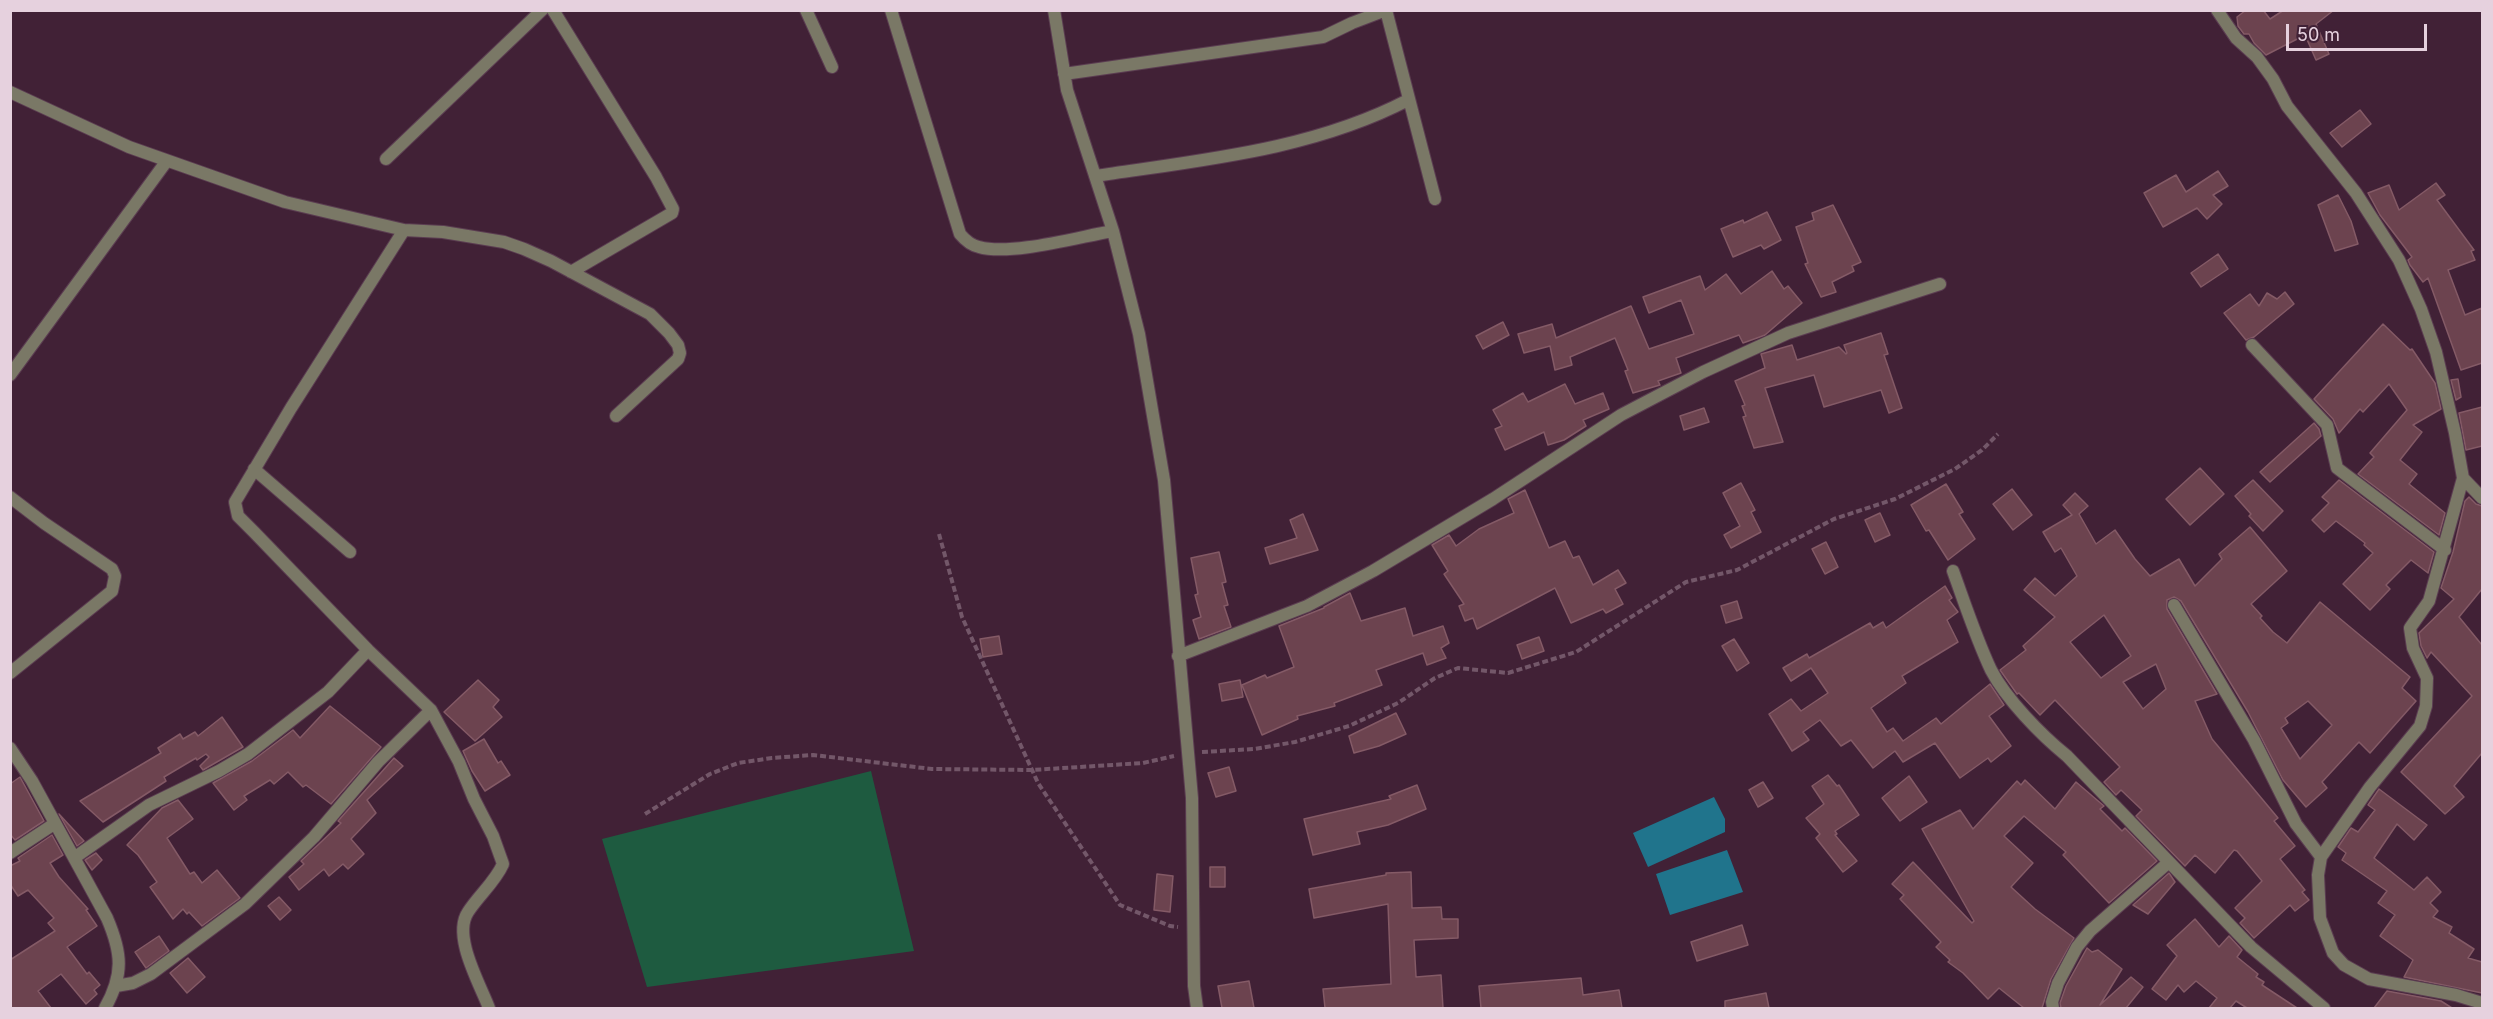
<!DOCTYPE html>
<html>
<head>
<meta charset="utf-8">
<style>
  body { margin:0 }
  #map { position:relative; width:2493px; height:1019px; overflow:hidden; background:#412136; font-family:Inter,sans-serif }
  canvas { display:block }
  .frame { position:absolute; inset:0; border:12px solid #e6d1de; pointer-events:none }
  .scale { position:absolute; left:2286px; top:24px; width:141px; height:27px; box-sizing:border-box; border:3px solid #e6d1de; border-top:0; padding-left:8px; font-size:18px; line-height:21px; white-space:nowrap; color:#e6d1de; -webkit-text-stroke:4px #412136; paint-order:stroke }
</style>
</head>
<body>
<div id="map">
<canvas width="2493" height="1019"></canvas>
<div class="frame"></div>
<div class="scale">50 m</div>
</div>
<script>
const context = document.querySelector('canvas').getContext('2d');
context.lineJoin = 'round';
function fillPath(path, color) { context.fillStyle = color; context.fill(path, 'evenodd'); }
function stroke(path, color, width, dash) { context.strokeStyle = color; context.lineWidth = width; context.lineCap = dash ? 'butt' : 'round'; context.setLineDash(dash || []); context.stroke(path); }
fillPath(new Path2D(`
  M871,771L914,951L647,987L602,839Z`), '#1e5b40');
fillPath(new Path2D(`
  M1714,797L1725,819V832L1648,867L1633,833Z
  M1727,850L1743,892L1670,915L1656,874Z`), '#20748c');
const building = new Path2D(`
  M2246,10H2263L2270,19L2284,10H2334L2316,24L2329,54L2316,60L2305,35L2266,55L2254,43L2249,34H2244L2238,26L2237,17Z
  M2360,110L2371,124L2342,147L2330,133Z
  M2218,171L2228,186L2213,195L2222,204L2207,219L2197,208L2163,227L2144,193L2176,175L2186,192Z
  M2436,183L2445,195L2437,200L2474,250L2471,251L2475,260L2448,270L2465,315L2482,308V363L2461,370L2428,278L2423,282L2410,265L2408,260L2412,257L2380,215L2368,193L2389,185L2399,210Z
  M2338,195L2351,221L2358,244L2335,251L2318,205Z
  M1833,205L1861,262L1852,266L1854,271L1832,282L1836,292L1821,297L1805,264L1808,263L1796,227L1814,220L1812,213Z
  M1767,212L1781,240L1764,249L1761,245L1733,257L1721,229L1743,220L1744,223Z
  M2218,254L2228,269L2201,287L2191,273Z
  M1772,271L1784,289L1788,286L1802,303L1765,335L1757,338L1743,343L1739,335L1676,358L1681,373L1658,381L1660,385L1633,393L1625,371L1628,370L1615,338L1570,357L1572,365L1555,370L1550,346L1524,353L1518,334L1552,324L1556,338L1631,306L1649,349L1694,334L1681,300L1649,313L1643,297L1700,276L1705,290L1726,274L1741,294Z
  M2285,292L2294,304L2254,337L2246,340L2224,313L2250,294L2259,306L2267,293L2277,299Z
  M1503,322L1509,335L1483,349L1476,336Z
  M2383,324L2410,350L2412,349L2435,383L2441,409L2413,425L2422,432L2400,460L2417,474L2409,484L2445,513L2439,535L2358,474L2374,457L2370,453L2407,410L2389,384L2363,412L2360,409L2339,433L2333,419L2314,399Z
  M1881,333L1888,354L1884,355L1902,408L1889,413L1881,390L1824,407L1814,375L1765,388L1783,442L1754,448L1743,417L1746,416L1742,406L1745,405L1735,381L1765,368L1761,354L1792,345L1797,360L1839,347L1846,354L1847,353L1844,345Z
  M2458,379L2461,397L2456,400L2451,380Z
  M1565,384L1575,404L1603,393L1609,409L1583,420L1586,426L1564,440L1548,445L1544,432L1505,450L1495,429L1502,426L1493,410L1523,393L1528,402Z
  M2482,407V446L2466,450L2459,413Z
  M1704,408L1709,422L1684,430L1680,416Z
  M2314,423L2319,429L2321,436L2270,482L2260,472Z
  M2200,468L2224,494L2190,525L2166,499Z
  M2253,480L2283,511L2263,531L2249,516L2251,514L2235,496Z
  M2339,480L2434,552L2428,573L2411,560L2386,585L2390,589L2370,610L2343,584L2373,553L2364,545L2365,543L2336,521L2324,532L2312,520L2329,503L2322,497Z
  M1741,483L1755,510L1751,512L1761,532L1731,548L1724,535L1740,526L1723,493Z
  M1946,484L1963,512L1959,514L1975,539L1948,560L1929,530L1926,531L1911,505Z
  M2012,489L2032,515L2013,530L1993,504Z
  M1525,490L1549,548L1565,541L1573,558L1579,556L1593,585L1618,570L1626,583L1615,589L1623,604L1606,613L1603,609L1571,623L1555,588L1477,629L1473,618L1465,621L1459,606L1464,604L1444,574L1448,571L1432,545L1449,535L1456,546L1479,529L1514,513L1508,499Z
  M2075,493L2088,506L2079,514L2096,544L2115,530L2135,559L2150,576L2179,559L2195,586L2222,559L2219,554L2250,527L2287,571L2251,604L2262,616L2260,618L2273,632L2287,643L2320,602L2410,677L2402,688L2416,701L2370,753L2359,742L2322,782L2327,788L2306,807L2283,780L2248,712L2181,601L2174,597L2167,600V609L2217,694L2195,701L2212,739L2278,818L2274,821L2295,846L2280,859L2305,890L2302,892L2309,900L2295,911L2290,905L2254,938L2240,923L2245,918L2235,908L2262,881L2237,851L2234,850L2215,873L2195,855L2185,866L2136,816L2142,810L2121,790L2116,795L2104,782L2120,767L2055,700L2040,715L2019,693L2017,694L2000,670L2026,650L2023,646L2055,617L2024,590L2035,578L2055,596L2077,576L2061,548L2055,552L2043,532L2072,515L2063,505ZM2104,615L2131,656L2101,678L2070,642ZM2156,664L2166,689L2143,709L2123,682ZM2308,701L2332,725L2300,759L2281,728L2288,723L2285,718Z
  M2469,497L2476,504L2482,506V589L2459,617L2482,645V753L2454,786L2464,797L2445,814L2401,772L2472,696L2431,652L2427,658L2421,646L2419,633L2454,599L2441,588L2453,552L2465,501Z
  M1880,513L1890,535L1875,542L1865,520Z
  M1303,514L1318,550L1270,564L1265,548L1297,538L1290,520Z
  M1826,542L1838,567L1825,574L1812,549Z
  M1219,552L1226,582L1222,583L1228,605L1224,606L1231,627L1199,639L1193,620L1201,617L1195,595L1198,594L1191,558Z
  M1945,586L1952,598L1949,600L1958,612L1947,620L1958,642L1902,676L1906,683L1871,708L1887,732L1893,728L1903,741L1936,718L1941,724L1990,684L2004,705L1989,716L2011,746L1991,762L1988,758L1960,778L1935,743L1903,762L1895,751L1873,768L1851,740L1841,746L1820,720L1803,732L1809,740L1792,751L1769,714L1791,699L1801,711L1828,693L1811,668L1791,681L1783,668L1807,654L1809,658L1870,623L1873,628L1883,622L1886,628Z
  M1350,593L1361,621L1405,608L1413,636L1443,626L1449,643L1441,648L1446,658L1427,665L1423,653L1376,670L1382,685L1334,703L1335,706L1297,716L1298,719L1262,735L1242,685L1265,675L1267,678L1294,667L1279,626L1324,608V607Z
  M1737,601L1742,618L1726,623L1721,606Z
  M999,636L1002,654L983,657L980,639Z
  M1539,637L1544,651L1522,659L1517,645Z
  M1734,639L1749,663L1737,671L1722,646Z
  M478,680L499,700L493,707L502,717L475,741L444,712Z
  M1240,680L1243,697L1222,701L1219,684Z
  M330,706L381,747L331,804L306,785L303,787L288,772L274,784L270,780L244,796L247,800L234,810L213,783L252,761L293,730L300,738Z
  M1396,713L1406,734L1379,746L1354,753L1349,736Z
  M222,717L243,747L203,770L200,766L209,757L206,754L197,760L196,758L164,777L166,781L103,822L80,801L161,753L158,748L180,734L183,739L195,732L198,736Z
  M484,739L498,763L501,761L510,775L485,791L472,771L463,751Z
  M394,758L403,766L367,800L376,813L351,839L364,854L348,869L343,864L329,876L324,869L299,890L289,877L304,864L301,861L341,823L338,821Z
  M1229,767L1236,791L1216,797L1208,773Z
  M1828,775L1837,786L1839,785L1859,815L1835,831L1837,834L1835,835L1857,861L1843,872L1816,838L1820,834L1806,818L1824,804L1812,786Z
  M1909,776L1927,802L1900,821L1882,798Z
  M20,777L44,821L15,840L10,834V784Z
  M2025,780L2055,809L2076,782L2104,806L2100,809L2122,831L2125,828L2157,861L2109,903L2063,855L2066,852L2024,816L2004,836L2033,863L2011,887L2035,909L2074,938L2051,979L2042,1008H2024L1999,988L1988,999L1963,973L1948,962L1950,960L1936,947L1941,942L1900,899L1904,895L1892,884L1913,862L1972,923L1974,921L1922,829L1960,810L1973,829L2017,781L2021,785Z
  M1763,782L1773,798L1758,807L1749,790Z
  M1417,785L1426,809L1388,825L1357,832L1360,844L1313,855L1304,819L1391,799L1389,796Z
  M2379,789L2427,825L2414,840L2397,824L2374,858L2414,890L2427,877L2441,892L2430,903L2438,911L2433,917L2452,927L2449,933L2474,949L2468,958L2482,962V993L2404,977L2413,960L2380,936L2395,915L2378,903L2387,891L2342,860L2346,853L2338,847L2351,828L2358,832L2375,810L2368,805Z
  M178,800L193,819L167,838L190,874L194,872L202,883L217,870L240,898L202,926L189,912L187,914L183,909L173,919L150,887L157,882L138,855L127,845L162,808Z
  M59,814L84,841L77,846Z
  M52,835L63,855L50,863L59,877L88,909L86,910L97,926L67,947L87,974L89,972L100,985L94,990L97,994L86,1004L61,974L38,991L51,1008H10V960L55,931L48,923L54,918L28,890L18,896L10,884V866L20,861L18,858Z
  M96,853L102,860L92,870L85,860Z
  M1210,867H1225V887H1210Z
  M1411,872L1412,908L1441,907L1442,919H1458V938L1414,940L1416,977L1441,975L1443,1008H1325L1323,989L1391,984L1388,904L1314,918L1309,889L1386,875V873Z
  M2169,873L2175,882L2148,914L2133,905Z
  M1157,874L1173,876L1170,912L1154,910Z
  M279,897L291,910L280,920L268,906Z
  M2195,919L2219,947L2229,936L2242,950L2237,957L2258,974L2256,977L2264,982L2262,985L2297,1008H2247L2236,1001L2230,1008H2209L2217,998L2196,981L2184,992L2178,985L2166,1000L2152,989L2177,956L2167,945Z
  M1742,925L1748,945L1697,961L1691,942Z
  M159,936L169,951L146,968L135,952Z
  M2087,948L2092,952L2098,950L2122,969L2100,1005L2131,977L2143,987L2126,1008H2061L2060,1003L2066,986Z
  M188,958L205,977L187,993L170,973Z
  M1581,978L1583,995L1619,990L1622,1008H1481L1479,986Z
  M1249,981L1254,1008H1222L1218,986Z
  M2387,991L2441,1001L2452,1008H2374Z
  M1766,993L1769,1008H1725V1001Z`);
fillPath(building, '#6c434f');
stroke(building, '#845a66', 1.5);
const street = new Path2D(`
  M553,10L656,177L673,209L672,213L571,272
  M806,10L832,67
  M891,10L960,234C965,240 970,245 979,247C1011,256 1078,237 1113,231
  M1054,10L1067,90L1113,231L1139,334L1164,480L1192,798L1194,986L1197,1008
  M2217,10L2236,38L2257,57L2273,79L2287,106L2356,193L2399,260L2421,309L2436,352L2455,433L2463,478L2482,498
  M1064,74L1323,37L1352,23L1386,10L1435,199
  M10,92L129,147L285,202L404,230L443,232L504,242L524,249L551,261L650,314L669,333L678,345L680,353L678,359L616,416
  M386,159L542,10
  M1095,176C1201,160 1312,150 1408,100
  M404,230L291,408L235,502L238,516L254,532L368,650L431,710L459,762L474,799L493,836L503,864C495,882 479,895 468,912C452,936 480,984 489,1008
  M2252,345L2327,425L2337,468L2445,550
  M10,375L166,162
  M254,469L350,552
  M2463,478L2429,601L2410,628L2413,648L2427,678L2426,706L2420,726L2370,787L2321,857L2318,875L2320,918L2333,953L2344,965L2369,979L2456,995L2482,1003
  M10,497L44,523L112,569L115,576L112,591L10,673
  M1953,571C1965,604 1976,638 1991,670C2006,699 2041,735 2067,756L2251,947L2324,1008
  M2174,605L2254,740L2296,824L2321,857
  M1178,656L1307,606L1373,571L1493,499L1621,415L1703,372L1788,333L1940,284
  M10,748L32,781L107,918C122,953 124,974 105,1008
  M10,853L54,824
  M74,858L149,805L219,771L248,754L328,692L368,650
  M116,986L133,983L151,974L245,904L314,837L378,762L431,710
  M2053,1008L2052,1002L2058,983L2077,947L2090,931L2169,862`);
stroke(street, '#5b3d51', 14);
stroke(new Path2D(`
  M939,534L962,617L1038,783L1120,905L1170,926L1178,927
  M1202,752L1254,749L1295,742L1349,726L1398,703L1435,678L1458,668L1508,673L1576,652L1686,582L1737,570L1834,519L1895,499L1955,469L1982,450L1998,434
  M645,814L710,774L738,763L772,758L813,755L932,769L1032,770L1143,763L1174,756`), '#735769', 4, [6, 3]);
stroke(street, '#7a7866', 12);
</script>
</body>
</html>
